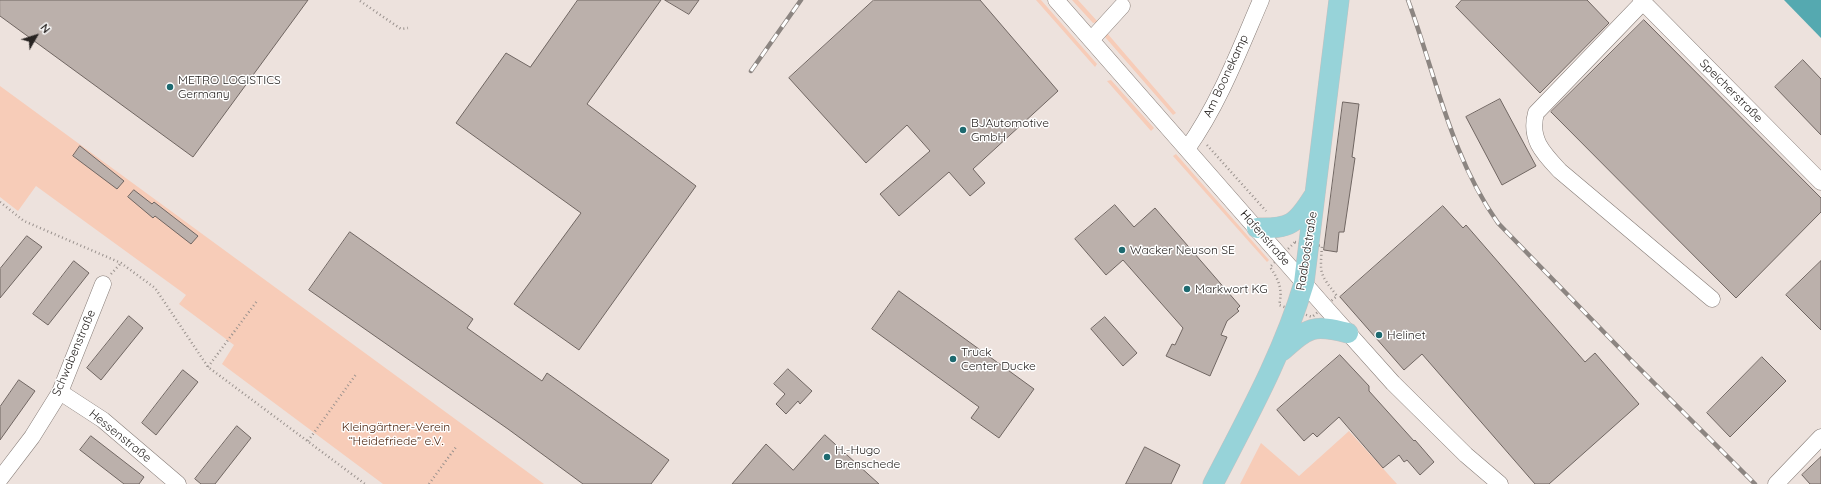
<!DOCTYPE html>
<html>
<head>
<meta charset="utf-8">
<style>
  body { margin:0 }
  #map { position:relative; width:1821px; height:484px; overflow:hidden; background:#ede2dd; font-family:Quicksand,sans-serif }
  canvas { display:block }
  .north { position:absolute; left:16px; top:16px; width:40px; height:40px; -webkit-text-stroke:3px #fff; paint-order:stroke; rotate:51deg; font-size:11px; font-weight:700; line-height:16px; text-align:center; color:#272321 }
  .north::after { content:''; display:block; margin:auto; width:14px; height:18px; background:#272321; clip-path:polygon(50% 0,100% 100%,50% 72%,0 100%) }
</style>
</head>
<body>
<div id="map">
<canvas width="1821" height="484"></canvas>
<div class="north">N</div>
</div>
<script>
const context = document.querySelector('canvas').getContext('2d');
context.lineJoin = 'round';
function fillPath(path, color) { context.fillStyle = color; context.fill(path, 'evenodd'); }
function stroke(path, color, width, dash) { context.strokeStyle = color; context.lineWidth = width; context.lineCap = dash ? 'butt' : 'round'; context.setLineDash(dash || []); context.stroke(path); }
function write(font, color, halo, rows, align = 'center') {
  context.font = font + ' Quicksand,sans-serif'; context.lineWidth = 3; context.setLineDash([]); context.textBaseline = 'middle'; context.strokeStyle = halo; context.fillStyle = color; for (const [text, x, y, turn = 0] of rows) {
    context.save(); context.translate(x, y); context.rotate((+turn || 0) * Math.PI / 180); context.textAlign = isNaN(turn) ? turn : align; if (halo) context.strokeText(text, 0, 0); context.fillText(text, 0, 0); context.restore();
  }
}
fillPath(new Path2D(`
  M1036,0H1041L1097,64L1095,67Z
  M1072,0H1078L1098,22L1093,23Z
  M1107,33L1176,113L1173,115L1105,37Z
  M1111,80L1154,128L1151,131L1107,81Z
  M0,86L544,484H383L222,364L234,345L179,304L186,295L36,186L18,211L0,197Z
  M1176,154L1269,260L1267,262L1173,156Z
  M1349,431L1397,484H1240L1261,443L1299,476Z`), '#f7ccb8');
fillPath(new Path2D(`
  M1784,0H1821V38Z`), '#55a9b0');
const building = new Path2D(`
  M0,0H308L193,157L0,16Z
  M578,0H661L587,104L696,186L579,350L514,304L581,213L456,123L506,53L530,67Z
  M665,0H699L689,14Z
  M874,0H980L1058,91L973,169L985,183L970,196L949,172L899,216L880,194L930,151L907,125L866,163L789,78Z
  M1462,0H1587L1609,23L1540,93L1456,7Z
  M1644,20L1821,198V212L1736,298L1551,112Z
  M1803,60L1821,79V135L1775,87Z
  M1500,99L1536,166L1502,185L1466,117Z
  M1343,102L1359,104L1352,157L1355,158L1344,232H1339L1337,252L1324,250Z
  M80,146L124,181L117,189L73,156Z
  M134,190L152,204L154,202L198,236L191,244L155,216L153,218L128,197Z
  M1115,205L1134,227L1155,208L1240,306L1237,309L1239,311L1227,321L1221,335L1227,337L1210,376L1166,356L1172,344L1175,345L1183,328L1123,260L1106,275L1075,239Z
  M1443,206L1463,228L1466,225L1585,362L1595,353L1639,404L1549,484H1535L1422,354L1404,370L1340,297Z
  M350,232L473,319L467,328L542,381L547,373L669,460L651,484H583L508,429L309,290Z
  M27,236L42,247L0,298V269Z
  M74,261L89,273L48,325L33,314Z
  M1821,261V330L1786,295Z
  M899,291L1034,389L999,438L971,418L979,407L872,329Z
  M129,316L143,328L101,380L87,368Z
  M1105,317L1137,353L1123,366L1091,329Z
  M1340,355L1369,386V391L1414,441L1415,440L1434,462L1420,475L1407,460L1404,462L1399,455L1383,468L1339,417L1317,437L1313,433L1304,441L1277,410Z
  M1762,357L1786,381L1730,437L1707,413Z
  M788,369L812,391L800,404L798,401L786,414L776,404L785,394L774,384Z
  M183,370L198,382L156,435L142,423Z
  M19,380L35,391L0,440V407Z
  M237,426L251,438L215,484H201L195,479Z
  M825,435L879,484H732L766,444L793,470Z
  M91,436L144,477L139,484H124L80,450Z
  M1145,447L1180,465L1171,484H1126Z
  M1821,457V484H1810L1802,475Z`);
fillPath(building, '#bbb0ab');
stroke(building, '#706662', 1);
const minor = new Path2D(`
  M1056,0L1325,307L1393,383L1466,455L1500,484
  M1641,0L1821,182
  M1643,2L1536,113C1529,139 1543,153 1560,171L1712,299
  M1091,40L1122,6
  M1187,149C1219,104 1239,51 1261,0
  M60,392L103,420L178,484
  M0,479L32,437L60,392L103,284
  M1776,484L1821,437`);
const major = new Path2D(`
  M1257,228C1290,229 1296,224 1313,197
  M1282,351C1309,327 1313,324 1348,333
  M1213,484C1247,418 1283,354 1304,283L1339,0`);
stroke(minor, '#867c77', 17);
stroke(major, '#c3c1c1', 21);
stroke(new Path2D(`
  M360,1L401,29L408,28
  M1207,145L1266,211
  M0,202L24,221L121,263L155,288L208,367L365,484
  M1295,242L1322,246C1320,274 1319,273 1337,296L1312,317L1279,305C1283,290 1279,280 1270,267Z
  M111,274L121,263
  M208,367L257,301
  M308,441L357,373
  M429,484L456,447`), '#99918d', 2.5, [1, 3]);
stroke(minor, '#fff', 16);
stroke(major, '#97d3d9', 20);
const rail = new Path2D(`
  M1408,0C1436,76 1451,157 1498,223L1631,360L1755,484
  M751,71L801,0`);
stroke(rail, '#8c8581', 4.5);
stroke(rail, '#fff', 3, [9]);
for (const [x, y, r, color] of [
  [170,87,4,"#1e6a70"],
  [963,130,4,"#1e6a70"],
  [1122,250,4,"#1e6a70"],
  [1187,289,4,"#1e6a70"],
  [1379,335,4,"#1e6a70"],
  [953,359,4,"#1e6a70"],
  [827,457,4,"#1e6a70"]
]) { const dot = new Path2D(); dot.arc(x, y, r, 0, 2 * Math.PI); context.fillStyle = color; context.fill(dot); stroke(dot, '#fff', 1.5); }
write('12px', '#272321', '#fff', [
  ["Am Boonekamp",1226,76,-65],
  ["Speicherstraße",1731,91,45],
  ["Hafenstraße",1265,238,49],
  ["Radbodstraße",1307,251,-81],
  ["Schwabenstraße",74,353,-67],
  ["Hessenstraße",120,436,39]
]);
write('12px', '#272321', '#fff', [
  ["METRO LOGISTICS",178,80],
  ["Germany",178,94],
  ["BJAutomotive",971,123],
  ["GmbH",971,137],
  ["Wacker Neuson SE",1130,250],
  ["Markwort KG",1195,289],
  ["Helinet",1387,335],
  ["Truck",961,352],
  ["Center Ducke",961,366],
  ["H.-Hugo",835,450],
  ["Brenschede",835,464]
], 'left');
write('12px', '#49220d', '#fff', [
  ["Kleingärtner-Verein",396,427],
  ["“Heidefriede” e.V.",396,441]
]);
</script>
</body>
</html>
